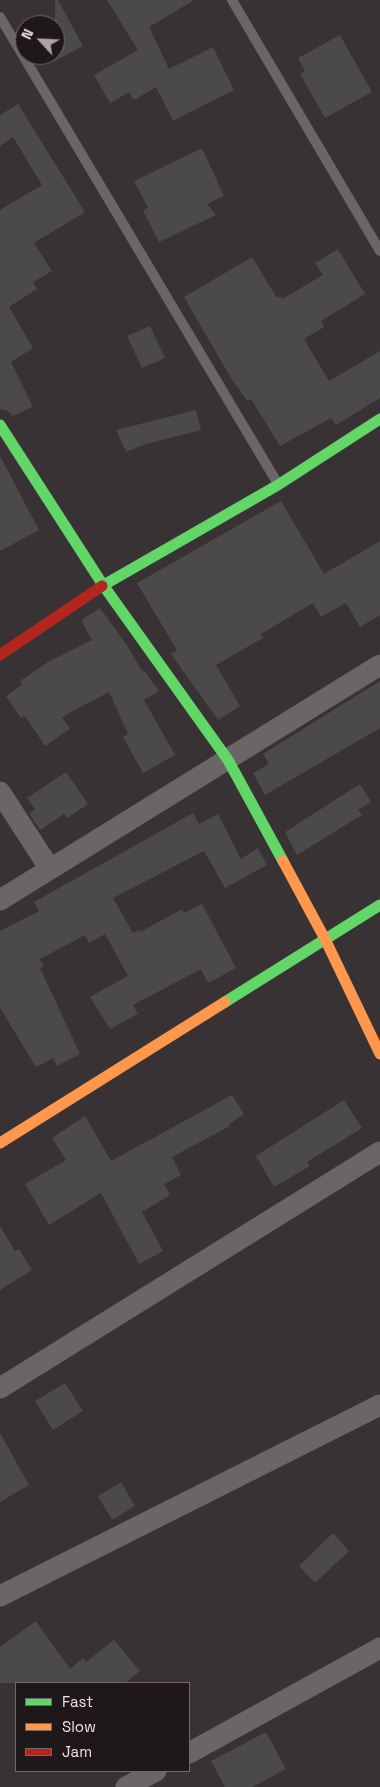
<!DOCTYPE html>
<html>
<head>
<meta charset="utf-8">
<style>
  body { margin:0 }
  #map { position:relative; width:380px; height:1787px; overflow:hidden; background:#383235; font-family:"Space Grotesk",sans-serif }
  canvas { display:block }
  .legend { position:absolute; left:15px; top:1682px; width:175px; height:90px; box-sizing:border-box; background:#1f181b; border:1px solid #71696c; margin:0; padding:6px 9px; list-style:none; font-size:15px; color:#ebe2e6 }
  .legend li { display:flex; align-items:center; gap:10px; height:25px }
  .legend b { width:25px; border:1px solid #71696c }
  .north { position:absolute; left:15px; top:15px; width:50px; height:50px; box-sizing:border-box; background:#1f181b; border:1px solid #71696c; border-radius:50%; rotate:295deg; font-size:14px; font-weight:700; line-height:20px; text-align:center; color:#ebe2e6 }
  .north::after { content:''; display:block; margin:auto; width:18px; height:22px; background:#aca4a8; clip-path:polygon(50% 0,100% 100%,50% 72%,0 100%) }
</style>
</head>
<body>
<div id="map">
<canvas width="380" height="1787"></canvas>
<ul class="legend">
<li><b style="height:6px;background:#63d668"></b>Fast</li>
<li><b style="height:6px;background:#ff974d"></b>Slow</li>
<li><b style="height:6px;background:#b3261e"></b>Jam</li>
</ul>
<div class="north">N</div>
</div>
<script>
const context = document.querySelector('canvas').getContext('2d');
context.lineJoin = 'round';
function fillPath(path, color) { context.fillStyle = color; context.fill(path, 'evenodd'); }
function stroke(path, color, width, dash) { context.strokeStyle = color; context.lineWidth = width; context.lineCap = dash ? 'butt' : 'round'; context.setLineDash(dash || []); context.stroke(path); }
fillPath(new Path2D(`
  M55,0H58L83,46L55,61Z
  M107,0H194L149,27L169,69L213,47L234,90L173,121L156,87L134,100L129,92L110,103L94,75L138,50Z
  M340,35L372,92L325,118L300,74L305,71L298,58Z
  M18,104L85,212L34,243L52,271L33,282L37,289L9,307L33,348L11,362L33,407L13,416L8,411L0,409V210L42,185L13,137L0,146V115Z
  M202,148L224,196L207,204L216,215L159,242L143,210L148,208L134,181Z
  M338,249L365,294L321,321L324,327L304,339L329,381L380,351V398L336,425L331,418L280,446L251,399L247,401L231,378L184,297L252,257L277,298L280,296L282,299L323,275L315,263Z
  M150,326L165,358L142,368L127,336Z
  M196,410L201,430L146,444L126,452L116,430Z
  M0,456L39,530L0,551Z
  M281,501L324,574L380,541V615L360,627L346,603L321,617L313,603L261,634L263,638L216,665L240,706L218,720L171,654L177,650L137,583Z
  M100,608L126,644L142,671L144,670L159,691L144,700L175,755L143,773L123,737L128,734L109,692L62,717L70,729L45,746L25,716L21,718L6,696L22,685L20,681L48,662L92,640L81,620Z
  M380,681V728L265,795L253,773L269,764L263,754Z
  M66,772L88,804L67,818L64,814L40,830L29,813L35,809L27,798Z
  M360,784L371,802L358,810L362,815L297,855L285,832Z
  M193,813L199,824L218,814L241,859L258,848L267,865L225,888L204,851L113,898L133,933L139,930L140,932L182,909L184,913L202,904L236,968L208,983L201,969L133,1005L138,1014L110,1029L90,997L128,976L105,934L89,943L85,935L40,959L44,966L40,968L80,1054L57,1066L53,1058L36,1067L0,1008V931L39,911L34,902Z
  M232,1095L244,1114L229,1124L230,1126L172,1157L181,1175L164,1184L170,1195L142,1212L163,1251L139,1264L101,1193L49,1225L25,1184L66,1160L52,1138L85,1116L111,1161Z
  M344,1100L362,1128L307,1162L310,1166L274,1187L256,1156Z
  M0,1226L15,1251L19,1249L32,1270L0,1290Z
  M65,1383L83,1411L53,1430L35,1401Z
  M0,1433L29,1485L0,1502Z
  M121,1482L135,1506L112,1520L98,1496Z
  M333,1533L349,1551L315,1583L299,1566Z
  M36,1621L70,1669L83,1658L86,1662L114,1640L140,1671L125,1683H0V1647Z
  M266,1732L286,1769L252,1787H225L211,1761Z`), '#4b4a48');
stroke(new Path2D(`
  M232,0L380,251
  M0,17L278,484`), '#6a6567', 10);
stroke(new Path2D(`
  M0,792L50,869
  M0,900L380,665
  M0,1388L380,1152
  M0,1596L380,1405
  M189,1753L380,1648
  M126,1787L156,1771`), '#6a6567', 21);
stroke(new Path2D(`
  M0,425L103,585L228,760L283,861
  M102,586L278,485L380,419
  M225,1002L380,905`), '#63d668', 11);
stroke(new Path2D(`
  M283,861L325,939L380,1054
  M0,1143L225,1002`), '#ff974d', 11);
stroke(new Path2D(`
  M0,655L102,586`), '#b3261e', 11);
</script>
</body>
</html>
